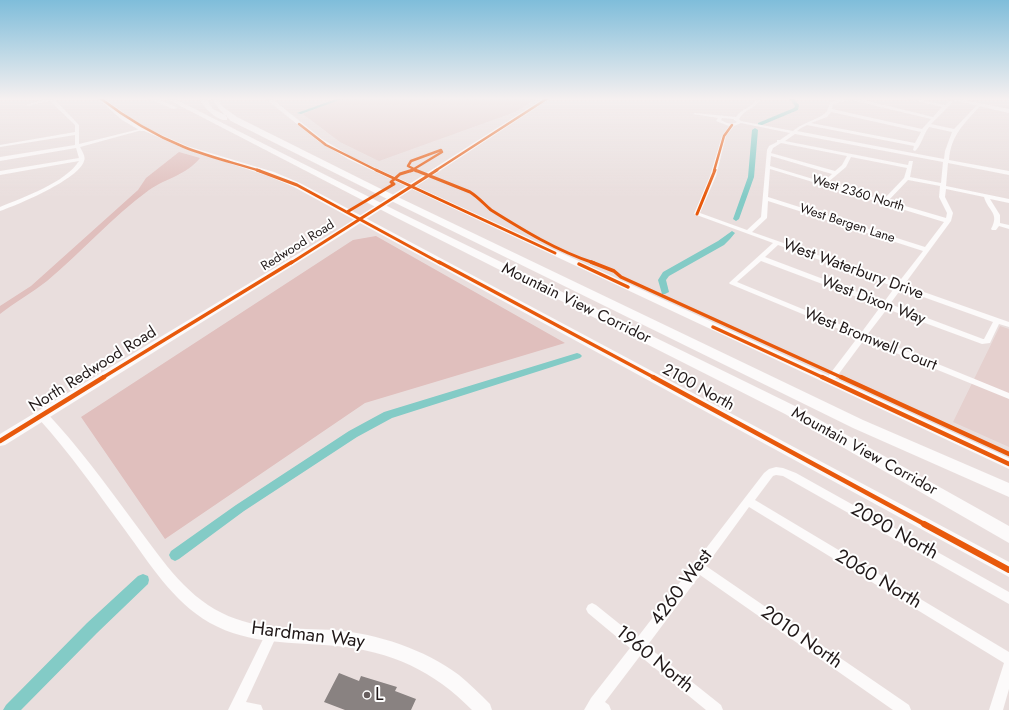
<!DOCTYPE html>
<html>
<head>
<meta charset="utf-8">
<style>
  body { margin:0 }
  canvas { display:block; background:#e9dedd }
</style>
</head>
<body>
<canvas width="1009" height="710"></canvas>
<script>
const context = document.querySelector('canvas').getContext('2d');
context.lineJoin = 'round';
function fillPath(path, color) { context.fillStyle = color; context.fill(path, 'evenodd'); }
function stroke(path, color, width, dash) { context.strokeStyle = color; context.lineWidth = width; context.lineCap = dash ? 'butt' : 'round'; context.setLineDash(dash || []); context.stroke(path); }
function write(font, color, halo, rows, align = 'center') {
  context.font = font + ' Jost,sans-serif'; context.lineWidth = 4; context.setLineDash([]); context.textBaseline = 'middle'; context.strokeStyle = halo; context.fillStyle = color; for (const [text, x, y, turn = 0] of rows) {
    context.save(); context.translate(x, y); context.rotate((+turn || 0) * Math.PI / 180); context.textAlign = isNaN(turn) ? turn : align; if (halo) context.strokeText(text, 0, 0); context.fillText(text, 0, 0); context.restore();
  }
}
fillPath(new Path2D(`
  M347,98H538L515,112L379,161L340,142L303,114L328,103Z
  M1000,326L1009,329V447L953,422Z`), '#e5d0ce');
fillPath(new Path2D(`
  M179,152L200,158C185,176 168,177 149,190C112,217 82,252 47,281C32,293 15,302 0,314V306L31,286L138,190L146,178Z
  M376,236L565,343L365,403L165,539L81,417L353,240Z`), '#e0bfbd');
fillPath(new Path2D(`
  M339,98H345L301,114L297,113Z
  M789,98H793L799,105L798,110L762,125H758V123L794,108L795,106Z
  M755,128L758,130L754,177L739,219L736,221L733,219L748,177L752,130Z
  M732,231L735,233L730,239L724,245L669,276L666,280L669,292L665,294H662L658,280L663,272L718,241Z
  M577,353L580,354L582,356L580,358L392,418L357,437L244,511L179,559L175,561L171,559L169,555L171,551L236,505L349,431L384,412Z
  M143,574L148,576L149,580L148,584L97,633L21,710H3L6,705L87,623L138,576Z`), '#83cbc6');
fillPath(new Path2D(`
  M339,673L359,681L361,676L397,687L395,691L416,699L411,710H345L324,702Z`), '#898281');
fillPath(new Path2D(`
  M48,98H53L79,125V144L144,128L146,129L80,147C82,151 86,157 84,161C79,179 18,205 0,211V207C24,197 65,183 79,161L0,175V171L79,158L76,148L0,161V157L75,145V135L0,147V145L75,132V125L50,101L27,106L25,105Z
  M758,98H762C757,108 744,109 739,119L741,121L793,131C801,123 823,118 827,111C828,109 829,105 830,102L848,98H856L933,117L942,107L904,98H911L945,105L950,101H952V103L931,124L954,129L978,104H980V106C964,124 951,135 949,160L1009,171V175L948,163L946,186L1009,199V203L990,199L1000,215V223L1009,225V229L999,226L996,230H992L991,229C1000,213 988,211 984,197L946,189L945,197L953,213L951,221L904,285L1009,322V327L999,324L990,343L982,344L887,309L867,335L1009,393V399L864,340L832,383H826L825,381L826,379L858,337L730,284L729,283L730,282L773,243L694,214L710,176L722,136L729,126L716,121L718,118L693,114L695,113L736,117C741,109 753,107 758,98ZM850,100H851L931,119L922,129L832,109L833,104ZM831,112L921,132L915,143L811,123L827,117ZM722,118L733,119L737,122C731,125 726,123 721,120ZM741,123L790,133L780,140H777V142L769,146L767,150L761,217L747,230L700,213L716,176L726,136L734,126ZM807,125L914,146L913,150L915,151C920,148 924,133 929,127L952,132L945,151L944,159L797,131L801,128ZM795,134L943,162L941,183L910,177L913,161H909L908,165L785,141ZM781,143L847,156L842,165L835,171L771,153L773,148ZM771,156L832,174L823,182L770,166ZM851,157L907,168L904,178L883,200L827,183L846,167ZM770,169L944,222L925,247L768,197ZM908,180L940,186L939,197L947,213L946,218L888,201ZM768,201L923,251L898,283L752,232L767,218ZM778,245L895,287L884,302L765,257ZM761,261L881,306L861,333L737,282ZM901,289L993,322L984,339H983L890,304Z
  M776,467L783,468L796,473L1009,592V604L783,476L776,475L773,476L755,500L1009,652V689L1003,710H989L1004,663L749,507L706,566L909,705L911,710H893L700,575L647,646L721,705L723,710H706L640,656L605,702L609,705L611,710H584L591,698L630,648L588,613L586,609L588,605L592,603L596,605L637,638L764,473L769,469Z
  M271,629L275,631L277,635L246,702L261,705L263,710H228L267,631Z`), '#fcfafa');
fillPath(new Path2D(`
  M944,98H954L1009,109V113Z
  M42,411L46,412C78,446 105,483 133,521C159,555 183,594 222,613C258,631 297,628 335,630C378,634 424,649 459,675C470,684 480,694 490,704L492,710H472C434,671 391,651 336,646C293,642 250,645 210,623C172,601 150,564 125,530C97,492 70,453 38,418L36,415L38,412Z`), '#fcfafa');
fillPath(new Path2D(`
  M272,102H276L322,139L352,157L1009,458V469L348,159L318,141L272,104Z
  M142,128H146L187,146L274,172L300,183L1009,562V577L294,187L268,176L183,148L142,130Z`), '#fcfafa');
fillPath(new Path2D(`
  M544,98H551L345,233L5,445L0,446V434L339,229Z`), '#fcfafa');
fillPath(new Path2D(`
  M97,98H104L128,116L148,129L144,131H141L122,120Z
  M146,98H155L178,108L173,109Z
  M165,98H173L401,213L795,406L1009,526V543L785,414L395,217Z
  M198,98H205L213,109L227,116V120C215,121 204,106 198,98Z
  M211,98H217L223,107L237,117L377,187L863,420L1009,483V497L853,428L371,191L231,121L219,109Z
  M265,98H272L277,103L272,104Z`), '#fcfafa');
stroke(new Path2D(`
  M100,98C126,118 154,135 184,147C209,157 235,163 260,171
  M299,124L326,145L378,171
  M441,150L442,152L414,169L408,166L411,161Z
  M414,169L416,171
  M411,171L414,169
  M435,171L548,98
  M714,171L724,136L732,125`), '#e8590c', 2.5);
stroke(new Path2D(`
  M257,170L297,185L440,263
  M376,170L555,253
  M415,170L470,192C478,197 484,204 491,210C523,230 557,251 594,263
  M347,212L394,184L391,182L400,174L413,170
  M697,214L715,170
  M291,263L437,170`), '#e8590c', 3);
stroke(new Path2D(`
  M439,262L655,378
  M591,262L614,271L621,277L843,378
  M579,264L628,287
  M713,327L824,378
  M102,378L292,262`), '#e8590c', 3.5);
stroke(new Path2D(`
  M653,377L926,525
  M822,377L1009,464
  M841,377L1009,454
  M0,441L104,377`), '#e8590c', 4.5);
stroke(new Path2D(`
  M924,524L1009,570`), '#e8590c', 6);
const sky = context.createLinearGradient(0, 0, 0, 197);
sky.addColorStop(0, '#7fbdda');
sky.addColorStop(0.5, '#f5f0f0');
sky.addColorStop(1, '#f5f0f000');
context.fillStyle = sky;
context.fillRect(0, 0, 1009, 197);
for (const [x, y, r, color] of [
  [367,695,4,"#665d5d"]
]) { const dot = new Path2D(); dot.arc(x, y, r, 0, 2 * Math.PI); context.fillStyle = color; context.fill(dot); stroke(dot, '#fff', 1.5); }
write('13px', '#201818', '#fff', [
  ["West 2360 North",858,194,17],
  ["West Bergen Lane",847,224,18],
  ["Redwood Road",298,246,-32]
]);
write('16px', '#201818', '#fff', [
  ["West Waterbury Drive",853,270,20],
  ["West Dixon Way",873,301,21],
  ["Mountain View Corridor",576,304,26],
  ["West Bromwell Court",870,340,22],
  ["North Redwood Road",93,370,-32],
  ["2100 North",698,388,29],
  ["Mountain View Corridor",864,452,29]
]);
write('19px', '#201818', '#fff', [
  ["2090 North",894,532,29],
  ["2060 North",878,580,31],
  ["4260 West",682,588,-53],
  ["Hardman Way",308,636,7],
  ["2010 North",801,638,35],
  ["1960 North",654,660,39]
]);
write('19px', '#201818', '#fff', [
  ["L",375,695]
], 'left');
</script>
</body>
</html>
